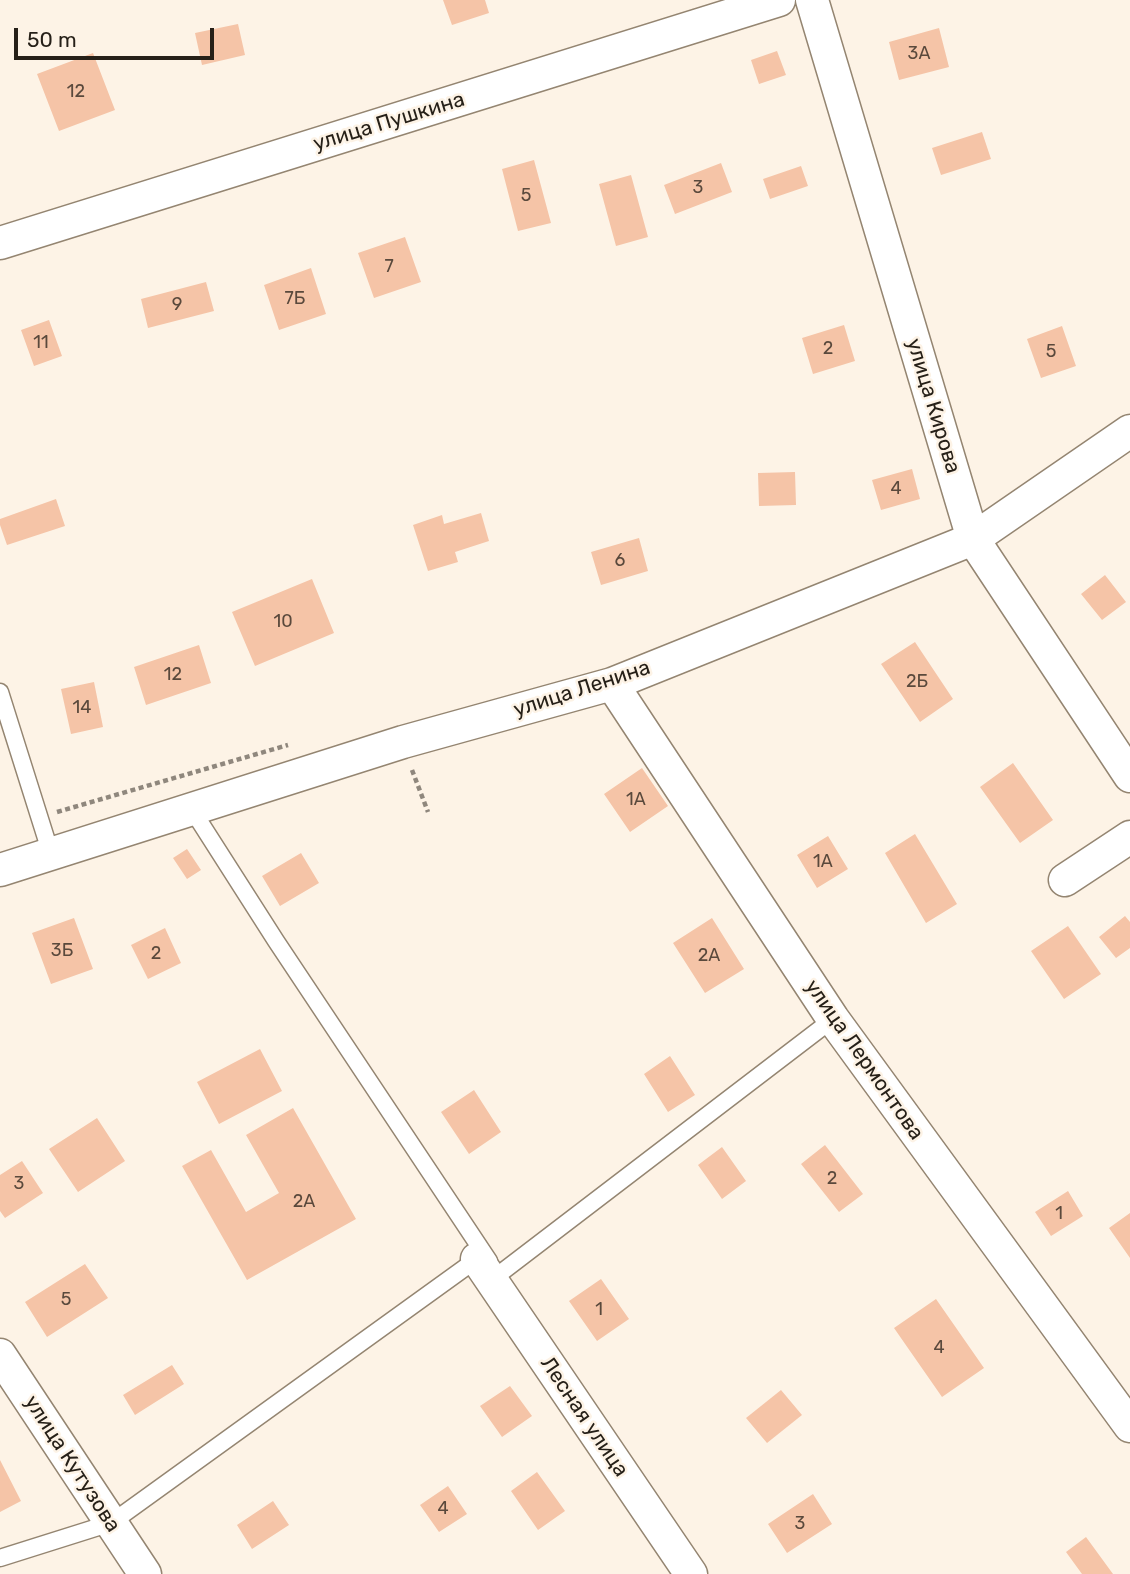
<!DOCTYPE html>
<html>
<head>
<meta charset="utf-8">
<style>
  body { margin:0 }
  #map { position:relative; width:1130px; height:1574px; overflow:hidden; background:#fdf3e6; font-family:Rubik,sans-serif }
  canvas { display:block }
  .scale { position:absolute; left:14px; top:28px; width:200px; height:32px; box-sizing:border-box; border:4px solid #262018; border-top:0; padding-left:9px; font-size:21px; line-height:24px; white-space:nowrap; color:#262018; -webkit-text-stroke:5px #fdf3e6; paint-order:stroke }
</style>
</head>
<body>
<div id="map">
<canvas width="1130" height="1574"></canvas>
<div class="scale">50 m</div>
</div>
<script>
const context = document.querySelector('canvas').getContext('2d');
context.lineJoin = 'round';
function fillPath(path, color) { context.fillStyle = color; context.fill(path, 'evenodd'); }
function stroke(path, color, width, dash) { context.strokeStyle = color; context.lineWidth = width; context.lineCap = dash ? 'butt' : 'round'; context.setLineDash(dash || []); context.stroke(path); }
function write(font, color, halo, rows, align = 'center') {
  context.font = font + ' Rubik,sans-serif'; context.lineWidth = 5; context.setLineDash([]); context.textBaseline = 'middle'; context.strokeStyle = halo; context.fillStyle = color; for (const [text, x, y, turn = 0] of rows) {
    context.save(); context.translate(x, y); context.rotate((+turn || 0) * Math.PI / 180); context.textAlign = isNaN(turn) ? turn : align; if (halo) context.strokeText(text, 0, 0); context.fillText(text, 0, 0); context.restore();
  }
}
fillPath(new Path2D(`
  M443,0H485L489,13L452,25Z
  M238,24L245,55L202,65L195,33Z
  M939,28L949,67L899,80L889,42Z
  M777,51L786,75L759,84L751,60Z
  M93,53L115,110L59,131L37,74Z
  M982,132L991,159L941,175L932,148Z
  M534,160L551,223L518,231L502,169Z
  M721,163L732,192L675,214L664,185Z
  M801,166L808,186L770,199L763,179Z
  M631,175L648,237L616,246L599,184Z
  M405,237L421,282L374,298L358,253Z
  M311,268L326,314L279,330L264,285Z
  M206,282L214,311L148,328L141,299Z
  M49,320L62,356L34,366L21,330Z
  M844,325L855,361L813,374L802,338Z
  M1062,326L1076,366L1041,378L1027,339Z
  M912,469L920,499L881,510L872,480Z
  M795,472L796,505L759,506L758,473Z
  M56,499L65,526L7,545L0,525V519Z
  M481,513L489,541L455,552L458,562L428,571L413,525L442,515L444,524Z
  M639,538L648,571L601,585L591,552Z
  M1105,575L1126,602L1102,620L1081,594Z
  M312,579L334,633L255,666L232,612Z
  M915,642L953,699L920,722L881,664Z
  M199,645L211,683L146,705L134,667Z
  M94,682L103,727L71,734L61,689Z
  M1013,763L1053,820L1020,843L980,787Z
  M642,768L668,806L630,832L604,794Z
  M915,834L957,904L926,923L885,853Z
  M828,836L848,869L817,888L797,855Z
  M187,849L201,870L187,879L173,858Z
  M301,853L319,883L280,906L262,876Z
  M1125,916L1130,922V948L1116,958L1099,937Z
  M74,918L93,969L51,984L32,933Z
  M712,918L744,969L705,993L673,943Z
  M1068,926L1101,974L1064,999L1031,951Z
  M165,928L181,963L148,979L131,945Z
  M260,1049L282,1091L219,1124L197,1082Z
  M670,1056L695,1095L668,1112L644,1074Z
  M474,1090L501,1132L469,1154L441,1112Z
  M293,1108L356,1219L247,1280L182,1166L211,1150L246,1212L279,1193L246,1135Z
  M97,1118L125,1161L78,1192L49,1149Z
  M825,1145L863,1194L839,1212L801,1164Z
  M722,1147L746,1181L722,1199L698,1165Z
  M22,1161L43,1193L5,1218L0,1211V1175Z
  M1068,1191L1083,1216L1051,1236L1035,1212Z
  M1130,1213V1258L1109,1228Z
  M85,1264L108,1298L47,1337L25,1302Z
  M601,1279L629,1319L597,1341L569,1301Z
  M936,1299L984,1368L942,1397L894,1328Z
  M172,1365L184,1384L135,1415L123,1395Z
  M510,1386L532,1416L502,1437L480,1406Z
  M781,1390L802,1415L767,1443L746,1418Z
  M0,1460L21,1501L0,1512Z
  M537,1472L565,1511L538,1530L511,1491Z
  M448,1486L467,1514L439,1532L420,1505Z
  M813,1494L832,1524L787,1553L768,1524Z
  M273,1501L289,1525L252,1549L237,1525Z
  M1086,1537L1113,1574H1082L1066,1552Z`), '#f5c4a7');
const lane = new Path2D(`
  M0,692L51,854
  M191,808L276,941L489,1261
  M0,1558L111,1523L477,1259L498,1275L833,1019`);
const street = new Path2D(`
  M812,0L973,539L1130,776
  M0,243L779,0
  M612,684L833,1019L1130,1426
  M0,870L403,742L612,684L973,539L1130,431
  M1065,880L1130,837
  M477,1259L691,1574
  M0,1355L145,1574`);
stroke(lane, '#948571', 19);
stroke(street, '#948571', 35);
stroke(new Path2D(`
  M412,770L428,812
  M57,812L288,745`), '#8f877d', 4.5, [5, 3.5]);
stroke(lane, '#fff', 16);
stroke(street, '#fff', 32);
write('18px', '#5a493c', null, [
  ["3А",919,54],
  ["12",76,92],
  ["3",698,188],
  ["5",526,196],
  ["7",389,267],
  ["7Б",295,299],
  ["9",177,305],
  ["11",41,343],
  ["2",828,349],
  ["5",1051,352],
  ["4",896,489],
  ["6",620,561],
  ["10",283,622],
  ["12",173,675],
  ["2Б",917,682],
  ["14",82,708],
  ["1А",636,800],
  ["1А",823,862],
  ["3Б",62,951],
  ["2",156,954],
  ["2А",709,956],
  ["2",832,1179],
  ["3",19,1184],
  ["2А",304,1202],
  ["1",1059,1214],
  ["5",66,1300],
  ["1",599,1310],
  ["4",939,1348],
  ["4",443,1509],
  ["3",800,1524]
]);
write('21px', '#262018', '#fdf3e6', [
  ["улица Пушкина",389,122,-17],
  ["улица Кирова",933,406,73],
  ["улица Ленина",582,689,-18],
  ["улица Лермонтова",864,1060,55],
  ["Лесная улица",584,1417,56],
  ["улица Кутузова",72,1464,57]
]);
</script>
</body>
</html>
